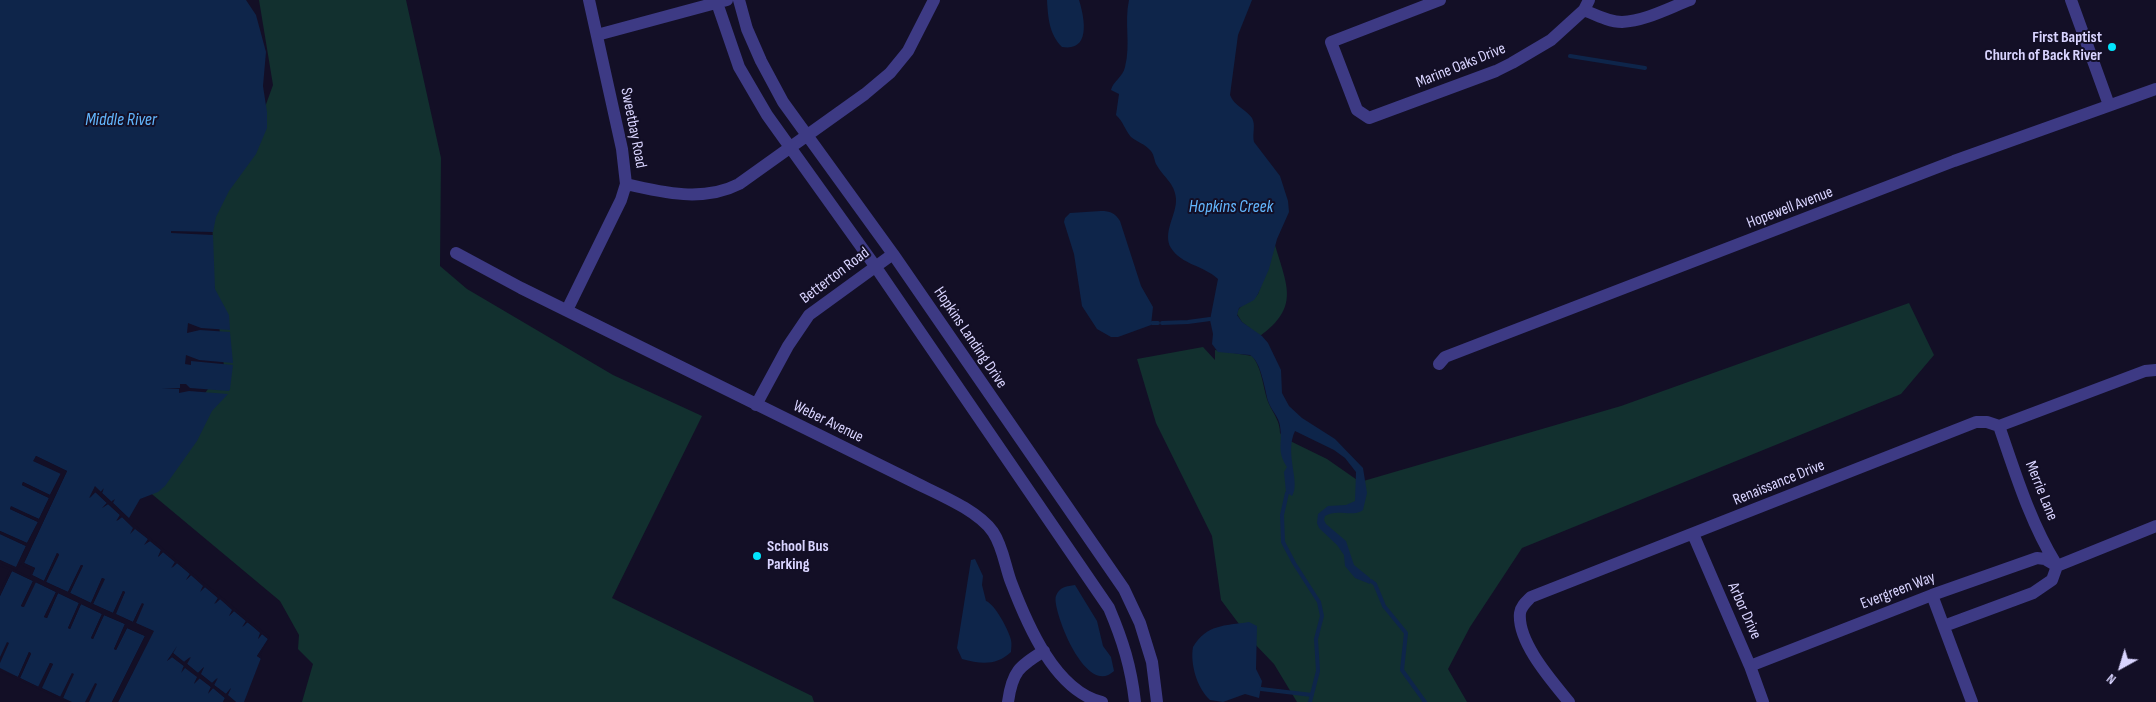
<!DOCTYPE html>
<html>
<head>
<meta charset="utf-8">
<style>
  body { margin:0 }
  #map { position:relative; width:2156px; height:702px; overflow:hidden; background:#130f26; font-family:"Sofia Sans Condensed",sans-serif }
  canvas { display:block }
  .north { position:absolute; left:2096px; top:642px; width:50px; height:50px; -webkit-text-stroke:4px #130f26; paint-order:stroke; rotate:219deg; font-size:14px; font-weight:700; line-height:20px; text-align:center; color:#d9d4ff }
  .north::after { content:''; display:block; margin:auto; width:18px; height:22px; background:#d9d4ff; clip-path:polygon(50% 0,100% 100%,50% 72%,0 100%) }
</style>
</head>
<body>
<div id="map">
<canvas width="2156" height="702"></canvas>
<div class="north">N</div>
</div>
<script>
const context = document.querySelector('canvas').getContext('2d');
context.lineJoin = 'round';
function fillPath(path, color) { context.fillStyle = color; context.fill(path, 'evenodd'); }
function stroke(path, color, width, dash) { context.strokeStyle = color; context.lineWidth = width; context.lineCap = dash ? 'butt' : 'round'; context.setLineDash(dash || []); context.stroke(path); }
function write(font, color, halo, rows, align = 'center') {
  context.font = font + ' "Sofia Sans Condensed",sans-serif'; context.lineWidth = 4; context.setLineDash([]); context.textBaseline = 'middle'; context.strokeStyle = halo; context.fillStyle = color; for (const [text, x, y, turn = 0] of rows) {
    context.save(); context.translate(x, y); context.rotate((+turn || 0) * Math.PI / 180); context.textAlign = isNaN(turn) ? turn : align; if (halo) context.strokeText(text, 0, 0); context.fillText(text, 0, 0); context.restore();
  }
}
fillPath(new Path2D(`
  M259,0H406L441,158L440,266L467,289L613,375L702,416L612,598L812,696L814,702H302L313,664L298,649L299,635L280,601L141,485L224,366L212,269L213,212L248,154L273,85Z
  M1275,245C1287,286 1300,307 1260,336L1242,322L1237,314C1239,303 1252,303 1258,294Z
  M1909,303L1934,355L1901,394L1522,548L1470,627L1448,669L1467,702H1297L1274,664L1251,640L1221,600L1212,536L1156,423L1137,359L1203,347L1215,360V350L1252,356C1263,369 1263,391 1269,404C1274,415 1280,421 1280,433L1284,438L1327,459L1360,482L1621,406Z`), '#12302f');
fillPath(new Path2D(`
  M0,0H246L256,15L266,52L263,86L267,112V128L256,154L229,191L216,217L213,232L171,231V233L213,235L215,289L229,315L230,330L201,328L188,323L187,333L200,330L230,332L233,363L199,360L186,355L185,364L191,365V361L233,365L230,389L229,391L190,388L186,384H180V388L162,389H179V393L189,391L228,394L212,411L197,441L165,486L158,492L140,499L129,518L113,503V500L112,502L102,493L103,489L101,492L95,487L90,498L95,492L107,503L102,508L108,504L120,515L116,521L122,517L134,528L132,531L135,528L148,539L146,543L150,541L161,550L158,557L163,552L175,562L172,568L177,563L190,574L186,580L191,575L204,586L201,590L205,587L218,598L215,604L220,599L233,610L229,616L234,611L246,621L243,627L247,622L261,633L258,639L262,634L268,639L257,656L261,658L244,702H236L227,695L231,688L226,694L214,685L217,678L212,683L200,674L204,667L198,673L186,663L190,657L184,662L173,653L177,647L167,661L172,657L184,666L182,670L185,667L198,677L194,683L199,678L211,687L208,693L213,688L225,698L223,702H118L153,631L135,623L142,603L133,622L115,614L125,592L123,591L113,613L93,604L104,579L102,578L91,603L70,593L83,565H81L68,592L46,582L59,555L57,553L44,581L32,575L35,568L24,563L67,471L36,456L34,461L61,473L50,495L23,482L22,485L49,498L39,519L11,507L10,509L38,522L27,543L0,531Z
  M1047,0H1079C1084,16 1092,52 1062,47C1049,34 1048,17 1047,0Z
  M1129,0H1252L1238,35L1230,95C1234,106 1246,109 1252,118C1256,125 1252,134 1254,142L1280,176L1288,201L1289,212L1277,239L1269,269L1258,294L1254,300L1239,308L1237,315L1242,322L1262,336L1268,343L1281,370L1282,393L1289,406L1302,418L1335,439L1363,468L1367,493L1363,510C1352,518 1337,508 1325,516L1324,520L1326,524L1346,541L1354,565L1370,578V584L1355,578L1345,566L1344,555L1337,545L1319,528L1317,523L1318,514L1328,506L1346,505L1355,501L1356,472L1345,458L1334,450L1295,431C1284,454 1301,482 1292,496L1286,492L1284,472L1287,467C1276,450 1283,444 1280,426C1279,417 1271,410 1268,401C1265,390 1261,361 1250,355L1218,352L1212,344L1213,334L1210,320L1218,279C1203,265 1182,265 1171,248C1162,233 1177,214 1176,199C1175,183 1163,177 1156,164C1154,159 1154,154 1150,150C1145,144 1137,142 1131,137C1125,130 1123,121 1116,115L1119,94L1111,90C1113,81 1123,77 1125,67C1131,44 1124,23 1129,0Z
  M1101,211C1110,211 1115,213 1120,221L1141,286L1153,307L1151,325L1118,337H1111L1097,329L1082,306L1074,254L1064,222L1065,218L1070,213Z
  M0,534L26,546L16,568L0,560Z
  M975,559L983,576L982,585L986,601C995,604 1009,631 1011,640C1012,644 1011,649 1011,652C996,666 981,664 962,659L957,648L971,560Z
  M12,571L33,581L21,606L23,607L35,582L56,592L44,617L47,618L58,593L79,603L68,628L70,629L81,604L102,614L91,638L93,639L104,615L125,624L114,649L116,650L127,628L145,636L112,702H89L97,684L95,683L85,702H72L63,698L72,673L61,697L42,688L53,664L50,663L39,687L20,678L31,654L29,652L18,677L0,668V663L9,643L7,642L0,657V596Z
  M1075,585L1097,621L1103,646L1111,657L1114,671C1085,699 1051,606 1056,596C1059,587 1067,586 1075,585Z
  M1249,622L1257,626L1256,669L1262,681L1259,698L1245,694L1223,702L1210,700C1197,688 1190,664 1193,647C1207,624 1224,626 1249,622Z`), '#0e254a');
fillPath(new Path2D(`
  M36,456L67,471L24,563L35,568L32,575L44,581L57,553L59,554L46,582L68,592L81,565L83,566L70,593L91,603L102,578L105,579L93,604L113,613L123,591L125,592L116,614L133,622L142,603L144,604L136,623L154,631L118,702H112L145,636L127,628L116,650L114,649L125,624L104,615L93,639L91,638L102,614L81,604L70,629L68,628L79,603L58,593L47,618L44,617L56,592L36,582L24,607L21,606L33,581L12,571L0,596V591L10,570L0,566V563L30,577L31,570L22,565L21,563L17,570L0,563V560L16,567L26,546L0,534V531L27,543L38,522L10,509L11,506L39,519L49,498L22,485L23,482L50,495L61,474L33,461Z
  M95,486L101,492L104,488L102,493L111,502L115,499L113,503L136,526L270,637L260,655L262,656L261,659L257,656L268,639L262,634L258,639L260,633L248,622L242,627L246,621L234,611L229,616L232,610L220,599L214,604L218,598L205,587L200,592L203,586L191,575L186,580L190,574L177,563L171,568L175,562L163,552L158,557L161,550L150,541L144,545L148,539L135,529L130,534L133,528L122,517L117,521L120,515L108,504L102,508L107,503L96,492L89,498Z
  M177,646L173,653L184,662L191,657L187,664L198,673L204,667L201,674L212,683L218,678L214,685L226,694L231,688L228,695L236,702H230L227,699L223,702L225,698L213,688L208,694L211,687L200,678L194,684L197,677L185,668L181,673L184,666L172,657L167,661Z
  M29,652L31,653L20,678L38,687L50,663L53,664L41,688L60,697L72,673L74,674L63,698L70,702L60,699L0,671L18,677Z`), '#130f26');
stroke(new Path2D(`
  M1570,56L1645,68
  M1152,323H1158
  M1162,323L1188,322L1210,319
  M1287,493L1282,515L1283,542L1294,563L1319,602L1322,616L1316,639L1318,671L1310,702
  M1371,581L1375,584L1384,606L1406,633L1402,670L1425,702
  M1261,689L1312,695`), '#0e254a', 4);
stroke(new Path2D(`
  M716,0L739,67L767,115L875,266L1109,608C1123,641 1131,667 1135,702
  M739,0L747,29L761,61L783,102L893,254L1124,589L1140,623L1152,662L1157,702
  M1440,0L1331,42L1357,110L1369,118L1496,71L1512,63L1551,40L1584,10L1589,0
  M2071,0L2109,105
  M1584,10C1596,15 1609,22 1622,22C1645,21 1669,8 1690,0
  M597,35L727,0
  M626,184C664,193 704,202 739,184L865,94L890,73L908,51L934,0
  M456,253L521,288L910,480C935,493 977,509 993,532C1003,547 1005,566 1011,582C1027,624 1055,691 1102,702
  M567,310L621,200L626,184L622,149L589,0
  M1439,364L1445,357L1954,161L2156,89
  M756,405L788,346L809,315L893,254
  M1999,426C2015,472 2030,522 2056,564
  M1693,534L1750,666L1763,702
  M1932,595L1972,702
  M1944,626L2033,593L2052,580L2057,566L2156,526
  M1750,666L1932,595L2037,558L2045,559L2057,566
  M1008,702C1012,672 1019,666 1044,651
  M1569,702C1552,681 1517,642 1520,613C1521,606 1526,602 1531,597L1976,422H1987L1999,426L2145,371L2156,370`), '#3d3a84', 12);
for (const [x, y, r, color] of [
  [2112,47,5,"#02e5fd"],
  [757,556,5,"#02e5fd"]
]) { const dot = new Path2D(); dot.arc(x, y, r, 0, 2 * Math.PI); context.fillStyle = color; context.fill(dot); stroke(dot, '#130f26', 2); }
write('bold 16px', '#d9d4ff', '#130f26', [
  ["First Baptist",2102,38],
  ["Church of Back River",2102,56],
  ["School Bus",767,547,"left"],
  ["Parking",767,565,"left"]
], 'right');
write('16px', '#d9d4ff', '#130f26', [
  ["Marine Oaks Drive",1461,66,-22],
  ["Sweetbay Road",633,128,79],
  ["Hopewell Avenue",1790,208,-21],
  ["Betterton Road",835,276,-37],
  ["Hopkins Landing Drive",970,338,56],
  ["Weber Avenue",828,422,26],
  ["Renaissance Drive",1779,483,-22],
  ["Merrie Lane",2041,491,68],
  ["Evergreen Way",1898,591,-21],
  ["Arbor Drive",1744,611,66]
]);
write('italic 18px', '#63b7fe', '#130f26', [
  ["Middle River",121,120],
  ["Hopkins Creek",1231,207]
]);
</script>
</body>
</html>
